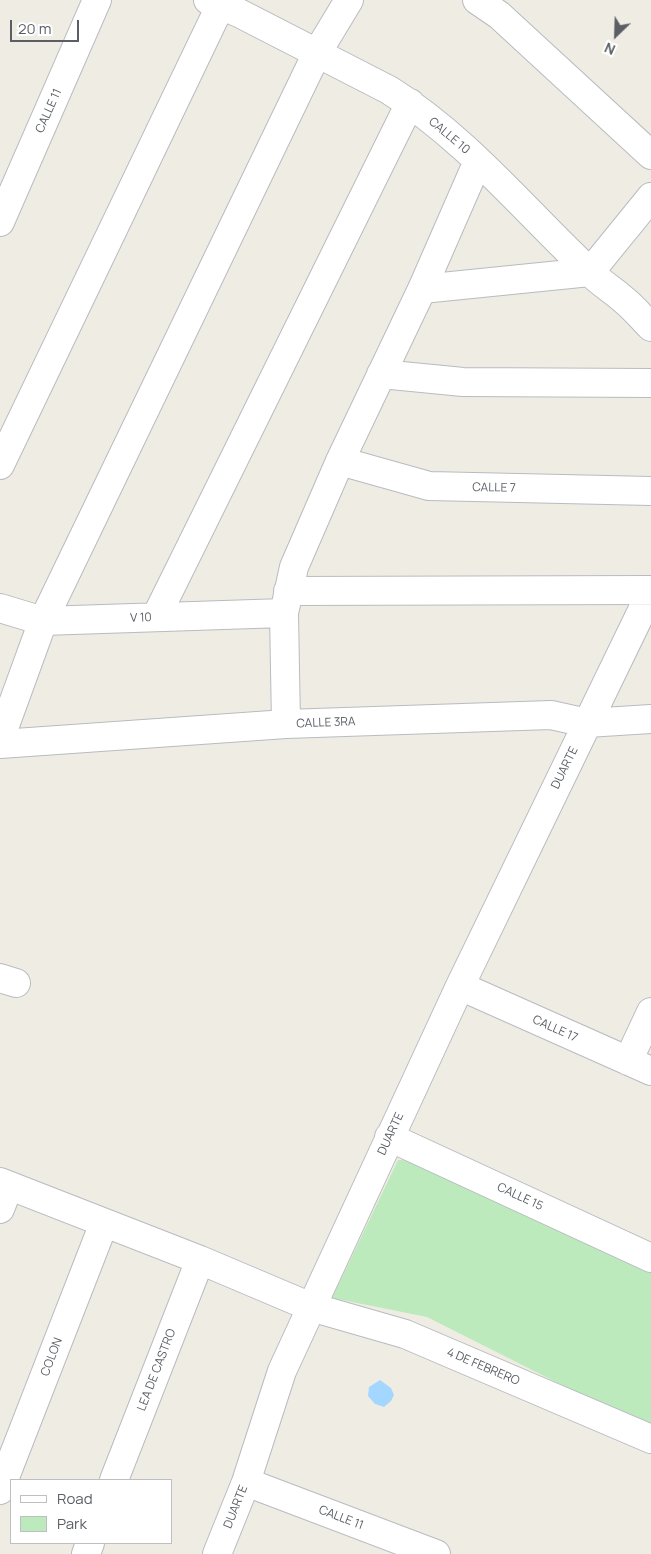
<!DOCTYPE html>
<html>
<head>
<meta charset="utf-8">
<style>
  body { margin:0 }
  #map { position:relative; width:651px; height:1554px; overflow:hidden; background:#efede3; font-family:Manrope,sans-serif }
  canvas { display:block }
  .legend { position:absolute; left:10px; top:1479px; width:162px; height:65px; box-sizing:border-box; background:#fff; border:1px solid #bdbfc1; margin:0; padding:6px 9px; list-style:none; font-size:15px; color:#5b5f65 }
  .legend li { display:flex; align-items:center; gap:10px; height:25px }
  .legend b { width:25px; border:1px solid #bdbfc1 }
  .north { position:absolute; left:591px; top:10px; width:50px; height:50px; -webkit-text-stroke:4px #fff; paint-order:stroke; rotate:204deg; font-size:14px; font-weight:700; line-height:20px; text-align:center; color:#5b5f65 }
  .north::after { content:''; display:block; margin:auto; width:18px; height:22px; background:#5b5f65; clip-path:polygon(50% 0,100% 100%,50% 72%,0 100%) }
  .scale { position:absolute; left:10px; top:20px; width:69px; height:22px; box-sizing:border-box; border:2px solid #5b5f65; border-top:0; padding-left:6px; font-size:15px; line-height:18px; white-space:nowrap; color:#5b5f65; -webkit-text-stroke:4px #fff; paint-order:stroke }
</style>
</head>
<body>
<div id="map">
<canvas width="651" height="1554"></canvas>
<ul class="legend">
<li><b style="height:6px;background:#fff"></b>Road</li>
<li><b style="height:14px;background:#bdeabc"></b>Park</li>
</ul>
<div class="north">N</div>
<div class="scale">20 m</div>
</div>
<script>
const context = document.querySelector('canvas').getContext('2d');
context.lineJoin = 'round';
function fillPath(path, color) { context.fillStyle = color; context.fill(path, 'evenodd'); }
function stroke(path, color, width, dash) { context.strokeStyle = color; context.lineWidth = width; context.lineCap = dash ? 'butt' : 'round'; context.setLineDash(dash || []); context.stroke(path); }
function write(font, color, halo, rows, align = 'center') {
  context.font = font + ' Manrope,sans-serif'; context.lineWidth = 5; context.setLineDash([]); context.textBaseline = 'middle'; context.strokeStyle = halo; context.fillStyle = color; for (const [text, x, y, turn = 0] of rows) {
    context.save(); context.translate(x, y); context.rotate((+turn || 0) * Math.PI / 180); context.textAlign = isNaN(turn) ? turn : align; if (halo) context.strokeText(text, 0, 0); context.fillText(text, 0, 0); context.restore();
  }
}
fillPath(new Path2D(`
  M398,1160L441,1161L651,1258V1430L427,1317L332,1298Z`), '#bdeabc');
fillPath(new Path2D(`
  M380,1380L391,1388L394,1395L391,1401L384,1407L375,1404L368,1396L369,1387Z`), '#a3d7ff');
const minor = new Path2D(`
  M208,0L239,13L389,90C466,138 523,209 589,271C599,282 613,290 624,300C634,308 642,318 651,327
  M477,0L499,15L651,155
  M0,222L97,0
  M422,289L590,272L651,197
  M381,374L463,382L651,383
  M340,461L429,486L651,491
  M0,465L223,0
  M288,591L651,590
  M0,608L43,621L284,613
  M156,617L410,103
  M286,724L284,613L294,567L340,461L422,289L478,161
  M0,739L43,621L317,53L349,0
  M0,744L286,724L551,715L587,723L651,719
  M0,978L16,983
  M460,986L651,1071
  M628,1061L651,1012
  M389,1137L651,1258
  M0,1182L200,1260L311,1307L405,1334L651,1439
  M0,1209L9,1186
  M114,1480L200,1260
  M246,1482L436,1554
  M0,1490L104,1223
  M86,1554L90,1543
  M217,1554L246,1482L282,1371L460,986L651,592`);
stroke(minor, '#b8bbc0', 30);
stroke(minor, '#fff', 28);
write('12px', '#5b5f65', '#fff', [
  ["CALLE 11",49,111,-66],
  ["CALLE 10",449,136,40],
  ["CALLE 7",494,488,1],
  ["V 10",141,618,-2],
  ["CALLE 3RA",326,723,-2],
  ["DUARTE",565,768,-64],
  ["CALLE 17",555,1029,24],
  ["DUARTE",391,1134,-65],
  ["CALLE 15",520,1197,25],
  ["COLON",52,1357,-69],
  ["4 DE FEBRERO",483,1367,23],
  ["LEA DE CASTRO",157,1370,-69],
  ["DUARTE",236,1507,-68],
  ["CALLE 11",341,1518,21]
]);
</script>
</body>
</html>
